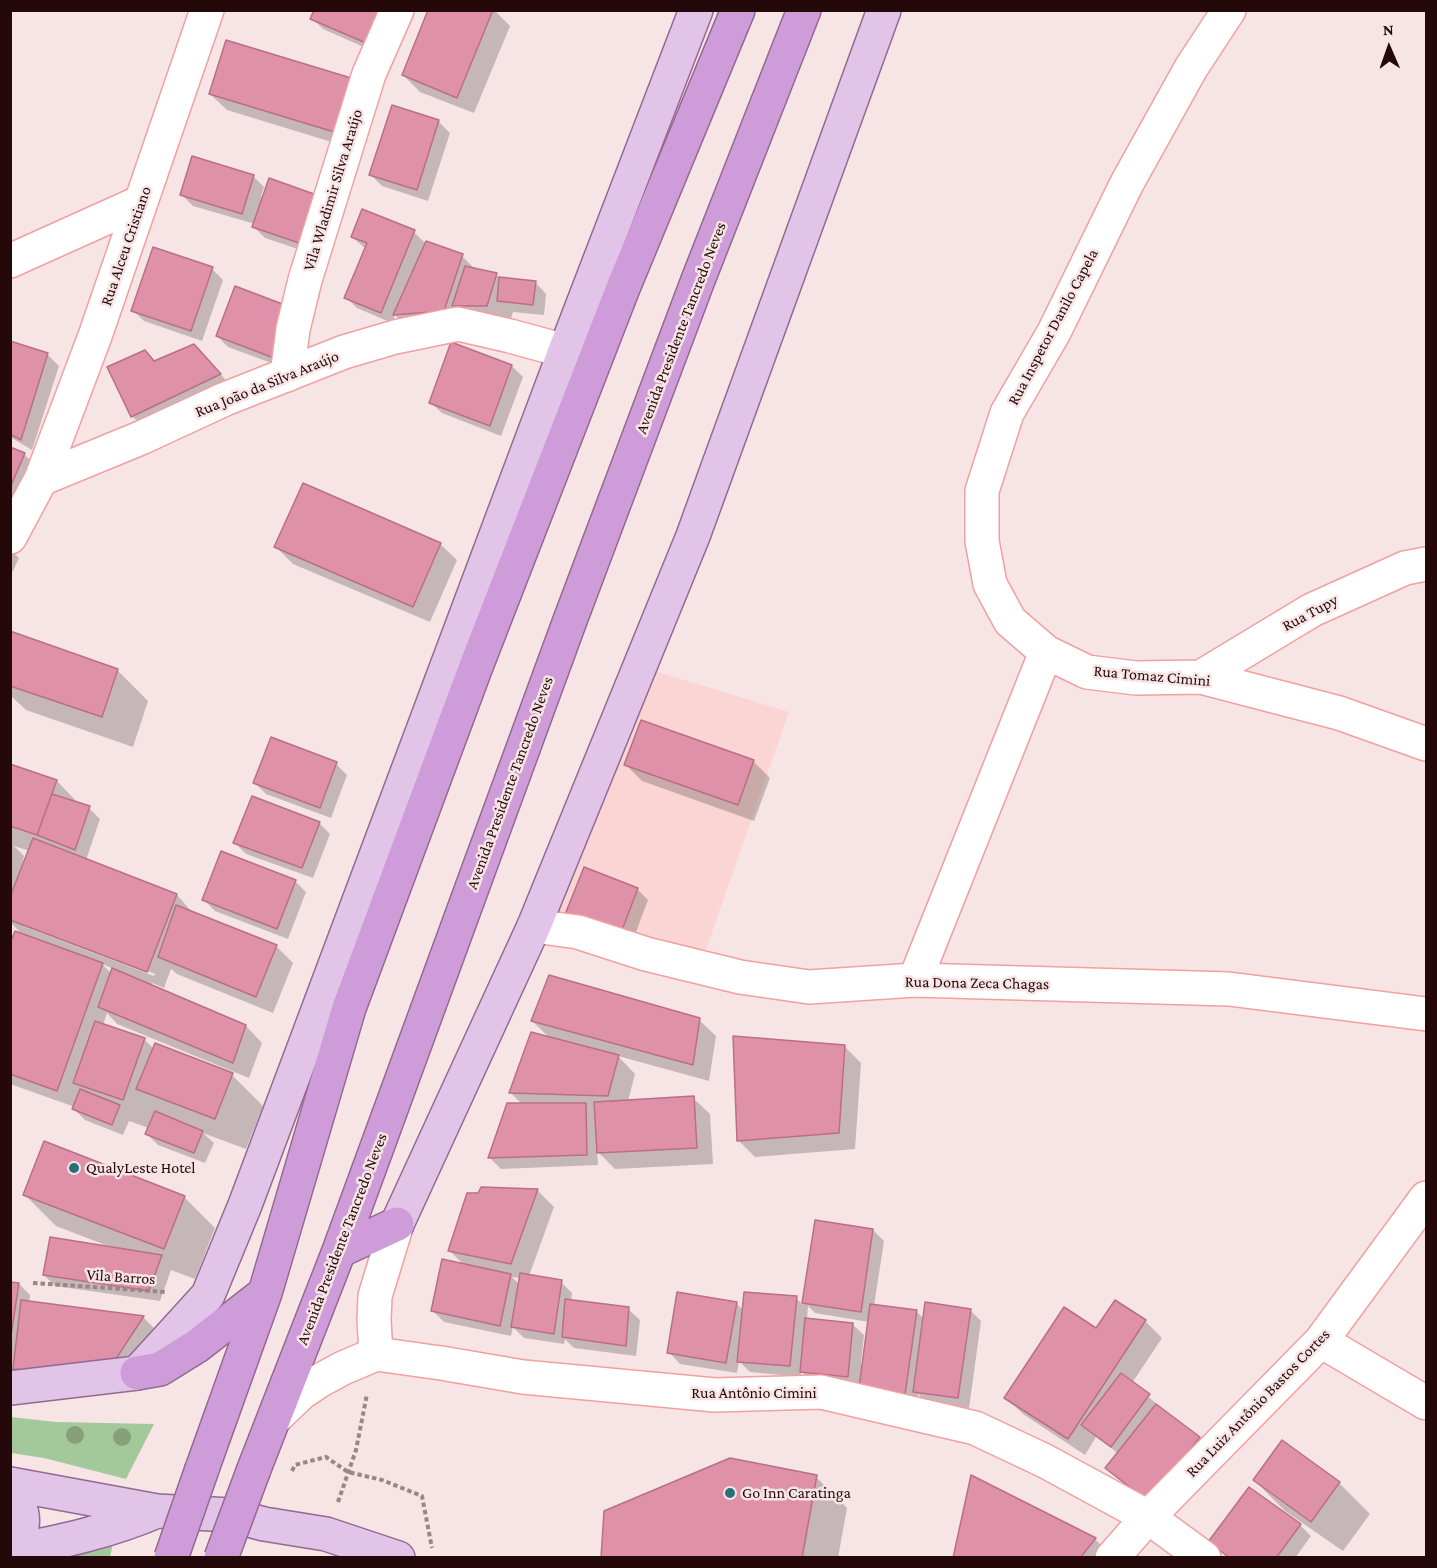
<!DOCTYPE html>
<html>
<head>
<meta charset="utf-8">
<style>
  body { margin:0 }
  #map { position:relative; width:1437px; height:1568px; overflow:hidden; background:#f7e5e5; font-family:"Crimson Pro",serif }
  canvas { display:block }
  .frame { position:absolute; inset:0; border:12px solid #25090a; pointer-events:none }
  .north { position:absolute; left:1359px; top:18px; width:60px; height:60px; -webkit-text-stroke:4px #f7e5e5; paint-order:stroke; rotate:358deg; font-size:16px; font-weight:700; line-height:24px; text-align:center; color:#25090a }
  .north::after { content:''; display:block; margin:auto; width:21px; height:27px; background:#25090a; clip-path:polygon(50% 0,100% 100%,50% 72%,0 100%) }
</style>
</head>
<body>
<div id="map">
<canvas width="1437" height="1568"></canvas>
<div class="frame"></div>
<div class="north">N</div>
</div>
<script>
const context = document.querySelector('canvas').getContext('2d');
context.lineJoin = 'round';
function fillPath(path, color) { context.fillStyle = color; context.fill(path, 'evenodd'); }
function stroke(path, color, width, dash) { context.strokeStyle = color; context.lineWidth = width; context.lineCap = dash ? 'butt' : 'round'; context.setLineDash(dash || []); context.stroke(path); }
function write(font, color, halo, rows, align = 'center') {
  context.font = font + ' "Crimson Pro",serif'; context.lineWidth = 5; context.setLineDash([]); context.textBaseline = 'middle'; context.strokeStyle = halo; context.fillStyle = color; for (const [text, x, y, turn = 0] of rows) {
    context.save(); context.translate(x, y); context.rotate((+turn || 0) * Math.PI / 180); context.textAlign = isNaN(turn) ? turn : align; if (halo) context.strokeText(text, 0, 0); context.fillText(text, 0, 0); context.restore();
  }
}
fillPath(new Path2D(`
  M629,663L789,712L696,978L537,922Z`), '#fbd5d3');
fillPath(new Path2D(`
  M11,1417L56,1422L154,1424L126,1479L44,1458L11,1453Z
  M114,1539L110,1557H61Z`), '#a2c89b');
fillPath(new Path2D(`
  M404,10L384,56L323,29L312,18Z
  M430,10H494L510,26L474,113L420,92L403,75Z
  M227,42L361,151L227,110L210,94Z
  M393,107L439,122L450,133L428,201L382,186L371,175Z
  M253,176L264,187L261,196L322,257L265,238L254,227L255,224L193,206L182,195Z
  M414,232L426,244L462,256L476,270L496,274L500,278L535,282L546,294L544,315L513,312L508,327L416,336L395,315L392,323L357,308L346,297L366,249L352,237Z
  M212,269L223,280L202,341L144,321L133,310Z
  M236,288L285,368L228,347L217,336Z
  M10,343L48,355L59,366L32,450L10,437Z
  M452,344L512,366L523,377L501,436L442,413L430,402Z
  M144,351L155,362L205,357L231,386L143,427L132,416Z
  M10,449L24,454L35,465L10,518Z
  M440,544L457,560L430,622L293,564L276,547Z
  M10,549L19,558L10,577Z
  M11,633L117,670L148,701L133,747L26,710L10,695Z
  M753,761L770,778L754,821L642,781L626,765Z
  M336,764L347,775L331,818L266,794L255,783Z
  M10,765L57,781L80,805L89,808L100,819L86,860L177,895L193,913L276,946L293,963L273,1013L177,974L171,969L164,988L152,983L151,986L246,1026L262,1043L249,1078L117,1024L107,1013L103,1025L144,1039L154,1049L232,1075L263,1106L246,1149L203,1133L214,1143L205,1163L158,1145L147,1134L149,1128L129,1121L123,1135L85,1120L74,1109L75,1107L10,1084V947L25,937L10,922ZM14,846L30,851L23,870L21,869L24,856ZM23,923L155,974L154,976L23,926ZM102,964L114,969L112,974Z
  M319,823L330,834L313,878L246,854L235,843Z
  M585,869L637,889L648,900L630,948Z
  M295,881L306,892L288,939L215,911L204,900Z
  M699,1020L716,1036L709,1081L618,1056L635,1074L628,1101L693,1098L710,1114L713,1164L615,1169L597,1151L598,1165L501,1169L490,1158L523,1105L511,1093L551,1039L532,1021Z
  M844,1046L861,1063L855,1149L755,1157L738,1140Z
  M537,1190L554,1207L529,1276L561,1282L572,1293L571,1301L628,1309L640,1320L636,1356L574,1348L565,1339L564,1344L524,1338L513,1327L511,1336L444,1322L433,1311L464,1265L450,1251ZM512,1277L521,1278L520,1285Z
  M25,1195L184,1197L215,1228L195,1279L171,1270L160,1301L55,1286L44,1275L108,1246L56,1226Z
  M816,1222L873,1230L884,1241L874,1306L917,1312L925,1320L970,1310L981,1321L969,1408L926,1403L918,1394L916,1405L812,1382L801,1371V1377L750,1372L739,1361L737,1373L680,1364L669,1352L736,1303L744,1311L796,1298L803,1305ZM808,1306L815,1313L869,1322L863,1365L861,1364L864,1335L852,1324L807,1319Z
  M10,1283L19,1284L30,1295L29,1302L143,1317L154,1328L115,1387L10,1375Z
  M1116,1302L1145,1321L1162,1338L1132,1383L1210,1449L1161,1512L1118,1479L1107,1468L1119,1454L1096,1437L1085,1455L1023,1414L1006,1398L1097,1330Z
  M816,1477L847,1508L838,1558H603Z
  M972,1478L1095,1539L1114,1558H955Z
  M1254,1480L1339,1483L1370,1514L1343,1551L1285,1511Z
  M1300,1525L1311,1536L1295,1558H1228L1210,1542Z`), '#0003');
const building = new Path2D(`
  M314,10H389L373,46L310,19Z
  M428,10H493L457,98L402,75Z
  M226,40L361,81L344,135L209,94Z
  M392,105L439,120L417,190L369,175Z
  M192,156L254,175L242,214L180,195Z
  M269,178L328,199L311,247L252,227Z
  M362,209L415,230L381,313L344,298L367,243L351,237Z
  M426,241L463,254L444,311L393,315Z
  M153,247L213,267L191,331L131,311Z
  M465,266L497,273L487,306H452Z
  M499,277L536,281L533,305L497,301Z
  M235,286L293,308L274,358L216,336Z
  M10,341L48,353L21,440L10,434Z
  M451,342L512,365L490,426L429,403Z
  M194,344L221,374L131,417L107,367L145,350L154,361Z
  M10,447L25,453L10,488Z
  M303,483L441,543L413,607L274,547Z
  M10,631L118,669L102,717L10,686Z
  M641,720L754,760L738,805L624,765Z
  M271,737L337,762L320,808L253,783Z
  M10,764L57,780L37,835L10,826Z
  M52,794L90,806L75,850L37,835Z
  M252,796L320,822L302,868L233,843Z
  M33,838L177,894L147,972L10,920V897Z
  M221,851L296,880L277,929L202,900Z
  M584,867L638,888L619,938L564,917Z
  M176,905L277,945L256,997L158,957Z
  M15,931L103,963L57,1091L10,1074V943Z
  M112,968L246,1025L233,1063L98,1007Z
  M549,975L700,1018L693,1065L531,1021Z
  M95,1021L145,1038L123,1100L73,1083Z
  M531,1032L619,1055L608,1096L509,1093Z
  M733,1036L845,1045L839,1133L737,1141Z
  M155,1043L233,1073L215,1119L136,1089Z
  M80,1089L120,1105L112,1125L72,1109Z
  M694,1096L697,1148L597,1153L594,1102Z
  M507,1103H586L587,1155L488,1158Z
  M155,1111L203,1131L194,1153L145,1134Z
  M44,1141L185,1196L164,1249L23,1195Z
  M481,1187L538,1189L511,1264L448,1251L467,1193H478Z
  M815,1220L873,1229L861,1312L802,1303Z
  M50,1237L162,1255L149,1291L43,1275Z
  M442,1259L511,1274L500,1326L431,1311Z
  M520,1273L562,1280L554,1334L511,1327Z
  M10,1282L19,1283L10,1342Z
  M677,1292L737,1302L726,1363L667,1353Z
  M744,1292L797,1296L790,1366L737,1362Z
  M565,1299L629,1307L626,1346L562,1337Z
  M21,1300L144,1316L104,1377L13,1369Z
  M1115,1300L1146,1320L1068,1439L1004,1398L1064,1307L1096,1328Z
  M925,1302L971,1309L958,1398L913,1392Z
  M870,1304L917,1310L905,1395L859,1388Z
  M805,1318L853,1323L848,1377L800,1372Z
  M1121,1373L1150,1394L1111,1447L1081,1425Z
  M1156,1404L1200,1437L1149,1502L1105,1468Z
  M1282,1440L1340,1482L1311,1522L1253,1480Z
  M730,1458L817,1475L802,1558H601L604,1511Z
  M971,1475L1096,1538L1080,1558H953Z
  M1249,1487L1301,1524L1276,1558H1230L1208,1542Z`);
fillPath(building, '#de91a8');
stroke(building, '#b96f86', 1.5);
const minor = new Path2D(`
  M1229,10L1191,68L1127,183L1054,332L1007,413L982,491V541L990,584L1010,621L1046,652L1087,672L1136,678L1201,677L1339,713L1426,744
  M10,261L141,202
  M287,375L293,329L305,280L369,74L397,10
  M41,479L95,336L207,10
  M10,537L41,479L143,437L225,399L344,352L395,337L458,324L510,336L565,351
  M1201,677L1312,610L1405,568L1426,564
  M534,926L578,932L646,954L740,977L809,987L915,980L1229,989L1426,1014
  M915,980L1046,652
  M1321,1341L1426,1403
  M376,1354L374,1320L375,1296L397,1224
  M276,1417L301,1393L319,1381L343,1368L376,1354L441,1363L523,1377L715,1395L821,1392L975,1428L1045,1461L1148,1517L1204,1558
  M1112,1558L1148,1517L1321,1341L1426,1198`);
const major = new Path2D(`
  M397,1224L534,926L693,536L884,10
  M10,1388L137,1373L208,1295L245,1205L565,351L696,10
  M10,1484L157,1511L230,1515L264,1524L326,1534L398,1558
  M10,1490C28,1514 24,1526 14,1551
  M10,1553L14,1551C63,1541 111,1531 157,1511`);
const highway = new Path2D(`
  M339,1251L397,1224
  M137,1373L160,1369L197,1346L265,1293
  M202,1469L265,1293L349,1008L475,669L623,288L738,10
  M254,1469L339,1251L569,623L698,280L804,10`);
stroke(minor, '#f2a09f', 36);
stroke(major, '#946991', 36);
stroke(highway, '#946991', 36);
stroke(new Path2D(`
  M33,1283L166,1292
  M292,1471L295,1465L326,1457L348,1472L382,1480L422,1496L432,1548
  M338,1502L356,1450L367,1394`), '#9b8585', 4, [4.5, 3]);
stroke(minor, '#fff', 33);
stroke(major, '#e2c4e9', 33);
stroke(highway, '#cf9cda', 33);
const highwayBridge = new Path2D(`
  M171,1558L202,1469
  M221,1558L254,1469`);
stroke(highwayBridge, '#946991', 36, []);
stroke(highwayBridge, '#cf9cda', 33);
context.fillStyle = '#88a07a';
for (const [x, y] of [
  [75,1435],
  [122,1437]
]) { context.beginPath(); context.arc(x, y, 9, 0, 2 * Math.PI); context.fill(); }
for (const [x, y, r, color] of [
  [74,1168,6,"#267175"],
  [730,1493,6,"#267175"]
]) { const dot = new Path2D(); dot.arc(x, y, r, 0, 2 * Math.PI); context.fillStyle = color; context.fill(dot); stroke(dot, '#f7e5e5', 2); }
write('16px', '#25090a', '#f7e5e5', [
  ["Vila Wladimir Silva Araújo",333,190,-73],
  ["Rua Alceu Cristiano",126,246,-71],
  ["Rua Inspetor Danilo Capela",1053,327,-62],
  ["Avenida Presidente Tancredo Neves",681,328,-69],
  ["Rua João da Silva Araújo",267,384,-22],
  ["Rua Tupy",1310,613,-28],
  ["Rua Tomaz Cimini",1152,676,5],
  ["Avenida Presidente Tancredo Neves",510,783,-70],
  ["Rua Dona Zeca Chagas",977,983,1],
  ["Avenida Presidente Tancredo Neves",342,1239,-69],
  ["Vila Barros",121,1277,4],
  ["Rua Antônio Cimini",754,1393],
  ["Rua Luiz Antônio Bastos Cortes",1258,1403,-46]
]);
write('16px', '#25090a', '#f7e5e5', [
  ["QualyLeste Hotel",86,1168],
  ["Go Inn Caratinga",742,1493]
], 'left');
</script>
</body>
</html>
